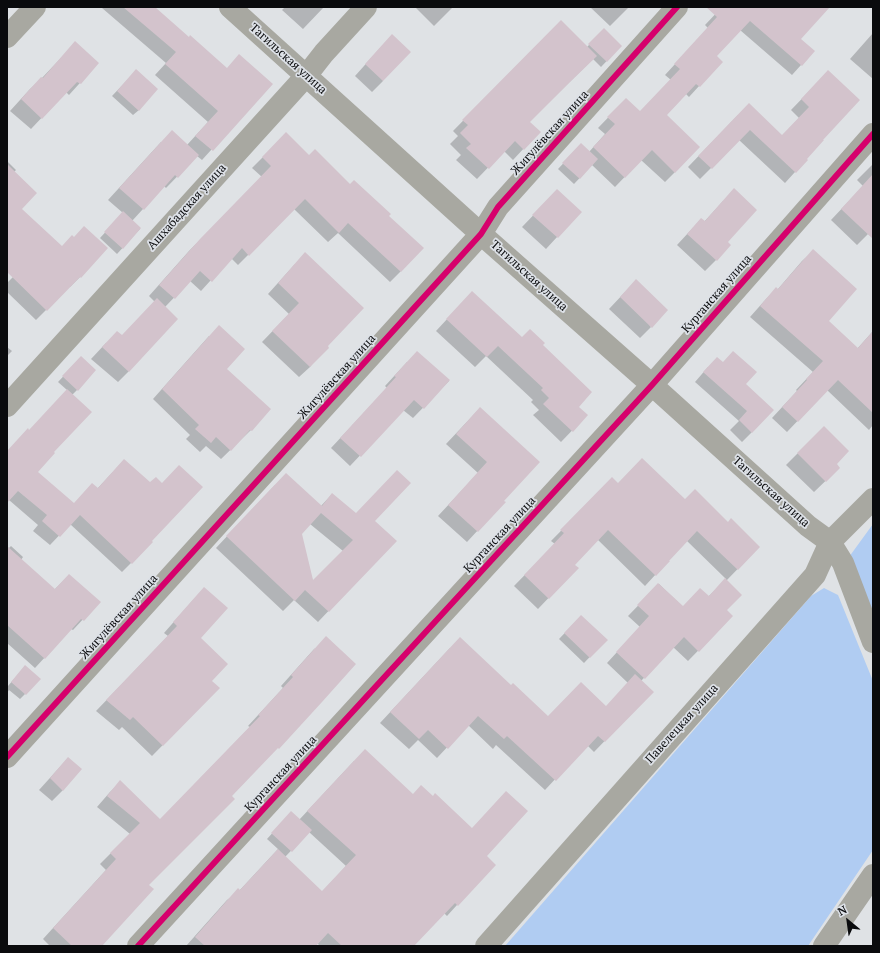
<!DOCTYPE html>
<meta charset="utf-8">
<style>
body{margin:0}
#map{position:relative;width:880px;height:953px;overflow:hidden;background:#dfe2e5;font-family:"PT Serif",serif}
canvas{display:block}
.frame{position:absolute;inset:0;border:8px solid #0a0b0d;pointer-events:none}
.north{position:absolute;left:828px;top:901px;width:40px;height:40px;-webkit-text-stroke:3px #dde1e7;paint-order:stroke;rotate:331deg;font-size:11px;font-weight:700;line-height:16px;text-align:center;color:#0a0b0d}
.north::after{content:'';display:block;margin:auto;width:14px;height:18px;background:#0a0b0d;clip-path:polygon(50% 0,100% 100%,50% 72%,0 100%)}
</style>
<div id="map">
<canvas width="880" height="953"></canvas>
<div class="frame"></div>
<div class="north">N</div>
</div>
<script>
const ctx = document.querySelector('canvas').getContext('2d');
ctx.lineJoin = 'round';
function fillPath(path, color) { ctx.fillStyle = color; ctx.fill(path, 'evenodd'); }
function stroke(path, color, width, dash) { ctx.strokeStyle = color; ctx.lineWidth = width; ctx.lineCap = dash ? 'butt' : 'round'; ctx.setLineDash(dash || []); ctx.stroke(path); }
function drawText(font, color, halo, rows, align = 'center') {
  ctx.font = font + ' "PT Serif",serif'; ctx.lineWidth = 3.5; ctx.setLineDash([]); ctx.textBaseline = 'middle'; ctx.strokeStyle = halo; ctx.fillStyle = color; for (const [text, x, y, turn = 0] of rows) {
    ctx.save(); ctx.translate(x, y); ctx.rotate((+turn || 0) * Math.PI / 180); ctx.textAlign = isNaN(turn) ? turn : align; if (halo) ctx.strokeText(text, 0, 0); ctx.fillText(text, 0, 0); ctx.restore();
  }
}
fillPath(new Path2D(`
 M873,524V628L849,557Z
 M824,588L838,595L873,681V850L808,946H505L811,596Z`), '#b0ccf2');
fillPath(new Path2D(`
 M103,7H155V8L189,38L226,69L271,84L202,160L197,156L166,188L164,186L132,221L140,229L117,254L100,238L123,213L108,200L161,142L187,145L208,122L155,75L166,63L102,8Z
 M285,7H324L303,29L282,10Z
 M415,7H453L434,26Z
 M590,7H629L610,26Z
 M722,7H828L800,39L801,65L792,75L740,30L715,56L721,62L689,97L686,94L666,115L675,172L665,182L641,160L615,187L592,165L574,184L558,169L576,150L589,152L605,134L598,128L626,99L640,113L671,80L665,75L708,28L705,25Z
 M561,21L587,47L604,30L621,46L601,67L593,59L529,122L539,132L513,160L504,151L477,179L456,160L461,155L450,144L458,136L453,131Z
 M873,33V79L850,59Z
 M75,43L98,63L69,95L66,92L31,129L10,111L30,89L42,78Z
 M381,47L383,81L372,92L355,76Z
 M131,76L139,110L133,115L112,96Z
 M818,82L821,140L795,172L785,183L739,140L700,179L688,167L738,115L782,136L799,118L791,110Z
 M286,134L309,156L350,185L387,216L401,271L390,282L338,233L328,242L294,209L238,265L231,258L201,291L190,281L165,307L129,371L118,382L91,359L106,343L122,336L155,302L149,296L189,251L262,177L252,168Z
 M7,161L16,170L14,172L21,209L62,247L107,248L80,277L70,287V286L36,320L7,292V283L15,275L7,267Z
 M873,164V238L868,234L857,245L831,220L863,186L857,180Z
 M723,201L726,242L716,260L705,271L677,245L701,219L704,222Z
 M546,202L580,212L546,249L522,227Z
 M813,251L828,321L857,349L873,331V425L869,430L827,390L787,432L772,418L797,391L796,390L813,372L750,317L766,299L776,289H778L802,261Z
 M295,264L326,346L310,367L299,377L262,342L289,314L268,294Z
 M625,292L651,327L640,338L609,309Z
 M461,304L522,338L542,345L577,407L587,415L561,442L533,415L539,410L531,402L533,400L486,356L475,367L436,331Z
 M209,336L225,369L251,430L221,459L206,446L200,452L186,439L190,435L153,399Z
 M7,347L12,351L7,356Z
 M407,362L449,381L413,418L403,410L350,466L331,448L387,388L385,386Z
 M76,363L77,390L72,395L53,452L36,472L74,504L97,489L124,460L152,542L122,572L70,524L50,545L33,531L38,525L9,500L7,502V452L29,431L67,390L58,382Z
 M708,367L745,384L752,432L742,442L730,430L739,421L695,382Z
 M480,408L503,501L504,502L467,542L438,516L478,473L446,444Z
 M824,427L835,464L839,468L814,492L786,465Z
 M612,479L618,484L684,501L728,523L759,547L726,581V610L732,616L688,661L673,647L641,681L652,692L594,752L587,745L545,790L496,745L493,749L468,725L437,758L418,740L409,749L380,723L450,648L511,686L548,717L606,707L628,683L607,663L640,627L628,616L659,584L683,607L708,597L726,579L686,540L668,561L645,586L597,539L574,565L577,568L538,609L514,586L555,544L551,541Z
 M275,485L321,506L332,494L356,514L374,521L395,541L318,622L294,600L283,611L216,548ZM310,524L343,551L313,582L301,534Z
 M11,546L23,557L21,560L54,590L69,575L99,602L73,630L71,629L35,668L7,643V550Z
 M194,599L200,639L211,681L219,688L152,756L122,727L119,730L96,711L168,636L164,633Z
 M581,616L606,640L584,663L559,639Z
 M315,648L267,758L148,885L100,946H50L43,939L106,870L100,864L130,834L97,807L110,792L120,782L160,820L250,727L248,726L283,688L281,686Z
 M20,672L25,694L20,699L9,690L7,693V685L8,686Z
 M68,758L63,790L52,801L39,790Z
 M354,761L413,795L485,856L457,905L447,916L444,913L412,946H320L317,943L315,946H186L227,900L239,891L278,849L267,839L286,818L299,820ZM309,832L346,866L322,892L285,857Z`), '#0003');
fillPath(new Path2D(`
 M123,7H155L189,37L190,35L227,68L239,54L273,84L213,151L195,136L218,111L165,64L176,52Z
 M706,7H830L801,39L815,51L802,66L750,21L717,56L723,62L700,87L696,84L667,115L700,147L675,173L652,150L625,178L593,147L615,124L607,117L626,98L640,111L680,69L674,64L717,17Z
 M561,20L597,56L570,82L530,122L541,132L524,150L515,141L489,169L466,148L471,144L460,133L468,125L462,120Z
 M604,28L622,46L607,62L588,44Z
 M392,34L411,52L383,81L365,64Z
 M75,41L99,63L81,84L77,82L42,119L21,99L41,77L43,78Z
 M136,69L158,89L139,111L117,91Z
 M828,70L860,100L823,140H824L807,159L808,160L796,173L750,130L712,169L698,156L749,103L782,135L809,107L801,99Z
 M172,130L199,155L178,178L175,175L144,210L119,188Z
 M286,132L309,155L315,149L350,184L354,180L391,214L389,216L424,248L401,272L348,223L339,233L305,199L249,256L242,248L212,282L200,271L175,299L159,285L200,239L271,166L262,157Z
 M581,143L598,159L580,179L562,163Z
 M7,164L37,193L22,209L62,246L72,235L74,237L84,226L108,248L81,278L80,277L47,311L7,272Z
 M873,174V239L841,209Z
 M734,188L757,210L728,242L731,245L717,261L687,234L701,218L705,221Z
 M557,189L582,212L558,238L532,215Z
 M123,211L141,228L123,249L104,232Z
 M813,249L857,289L829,321L858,348L873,331V413L838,380L798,422L782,407L807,380L806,379L823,361L760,306L776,287L778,289Z
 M305,252L364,308L328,346L329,348L310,367L272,331L299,303L278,283Z
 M636,279L668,310L652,328L620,297Z
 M472,291L522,337L530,329L545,343L543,345L592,392L579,407L588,415L573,432L543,404L549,398L541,390L543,388L498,346L487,357L446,319Z
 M157,298L178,319L129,372L102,347L117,331L122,335Z
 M219,325L245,349L227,369L271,409L252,431L250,430L231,451L216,437L211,443L195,429L199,425L162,389Z
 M417,351L450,380L424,409L414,400L361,457L340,438L396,377L394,376Z
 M733,351L757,372L746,384L774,410L752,433L739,420L747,411L703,372L717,357L723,362Z
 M81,356L96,370L78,391L62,376Z
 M67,389L92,412L54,452L55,453L38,472L74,503L92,483L98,488L124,459L150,482L156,477L162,483L179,465L203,487L152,541L153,542L132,564L80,515L60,537L42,521L47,515L18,491L7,503V451L28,428L29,430Z
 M480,407L540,462L504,501L506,502L478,532L448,505L487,462L456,434Z
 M824,426L849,451L837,464L840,468L826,482L797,453Z
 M642,458L685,499L695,489L728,522L731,518L760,547L738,570L697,531L669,561H670L656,576L608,530L575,565L579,568L549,599L524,575L564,533L560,530L612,477L618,483Z
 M397,470L411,483L375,521L397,541L329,612L305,590L295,601L226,536L286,473L322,506L332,493L356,513ZM321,513L353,540L313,580L302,534Z
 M7,546L55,589L69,574L101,602L84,621L81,619L45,659L7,625Z
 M725,578L742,595L727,610L733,616L699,652L684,637L645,679L616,652L649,616L637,605L658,583L683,606L700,588L709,596Z
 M204,587L228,608L201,638L228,664L212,681L220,688L163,746L133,717L130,720L106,700L177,626L173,622Z
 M581,615L608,640L590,658L564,633Z
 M326,636L356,664L322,702L279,749L278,748L232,796L235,799L149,885L154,889L102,946H72L53,928L116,859L110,853L140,823L107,796L120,780L160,819L260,716L258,715L293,677L291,675Z
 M460,637L511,685L513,683L548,716L581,682L606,706L635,674L654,692L605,742L598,736L556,781L507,736L504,739L478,716L448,749L428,730L419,739L390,712Z
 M25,665L41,679L26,695L11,682Z
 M365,749L413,794L421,785L433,796L435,793L472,828L506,791L528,811L487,856L496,865L458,906L455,903L414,946H342L328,933L316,946H205L195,937L238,888L240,890L278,849L322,891L356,855L307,811Z
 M68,757L82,769L63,791L50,778Z
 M291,811L312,830L292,852L271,833Z`), '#d3c3cc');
stroke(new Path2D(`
 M230,7L481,234L652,385L808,526L830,542L843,563L873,642
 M7,37L35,7
 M7,406L306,76L324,53L366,7
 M7,757L481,234L498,207L677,7
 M138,946L652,385L873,134
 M486,946L815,575L830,542L873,499
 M824,946L873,875`), '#a8a8a1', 22);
stroke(new Path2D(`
 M7,757L481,234L498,207L677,7
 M138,946L652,385L873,134`), '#d6006c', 6);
drawText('12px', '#0a0b0d', '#dde1e7', [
 ["Тагильская улица",288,59,42],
 ["Жигулёвская улица",550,133,-48],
 ["Ашхабадская улица",187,207,-48],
 ["Тагильская улица",529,276,42],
 ["Курганская улица",717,294,-49],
 ["Жигулёвская улица",337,377,-48],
 ["Тагильская улица",771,492,42],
 ["Курганская улица",500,535,-47],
 ["Жигулёвская улица",119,617,-48],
 ["Павелецкая улица",682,724,-48],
 ["Курганская улица",281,774,-47]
]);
</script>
